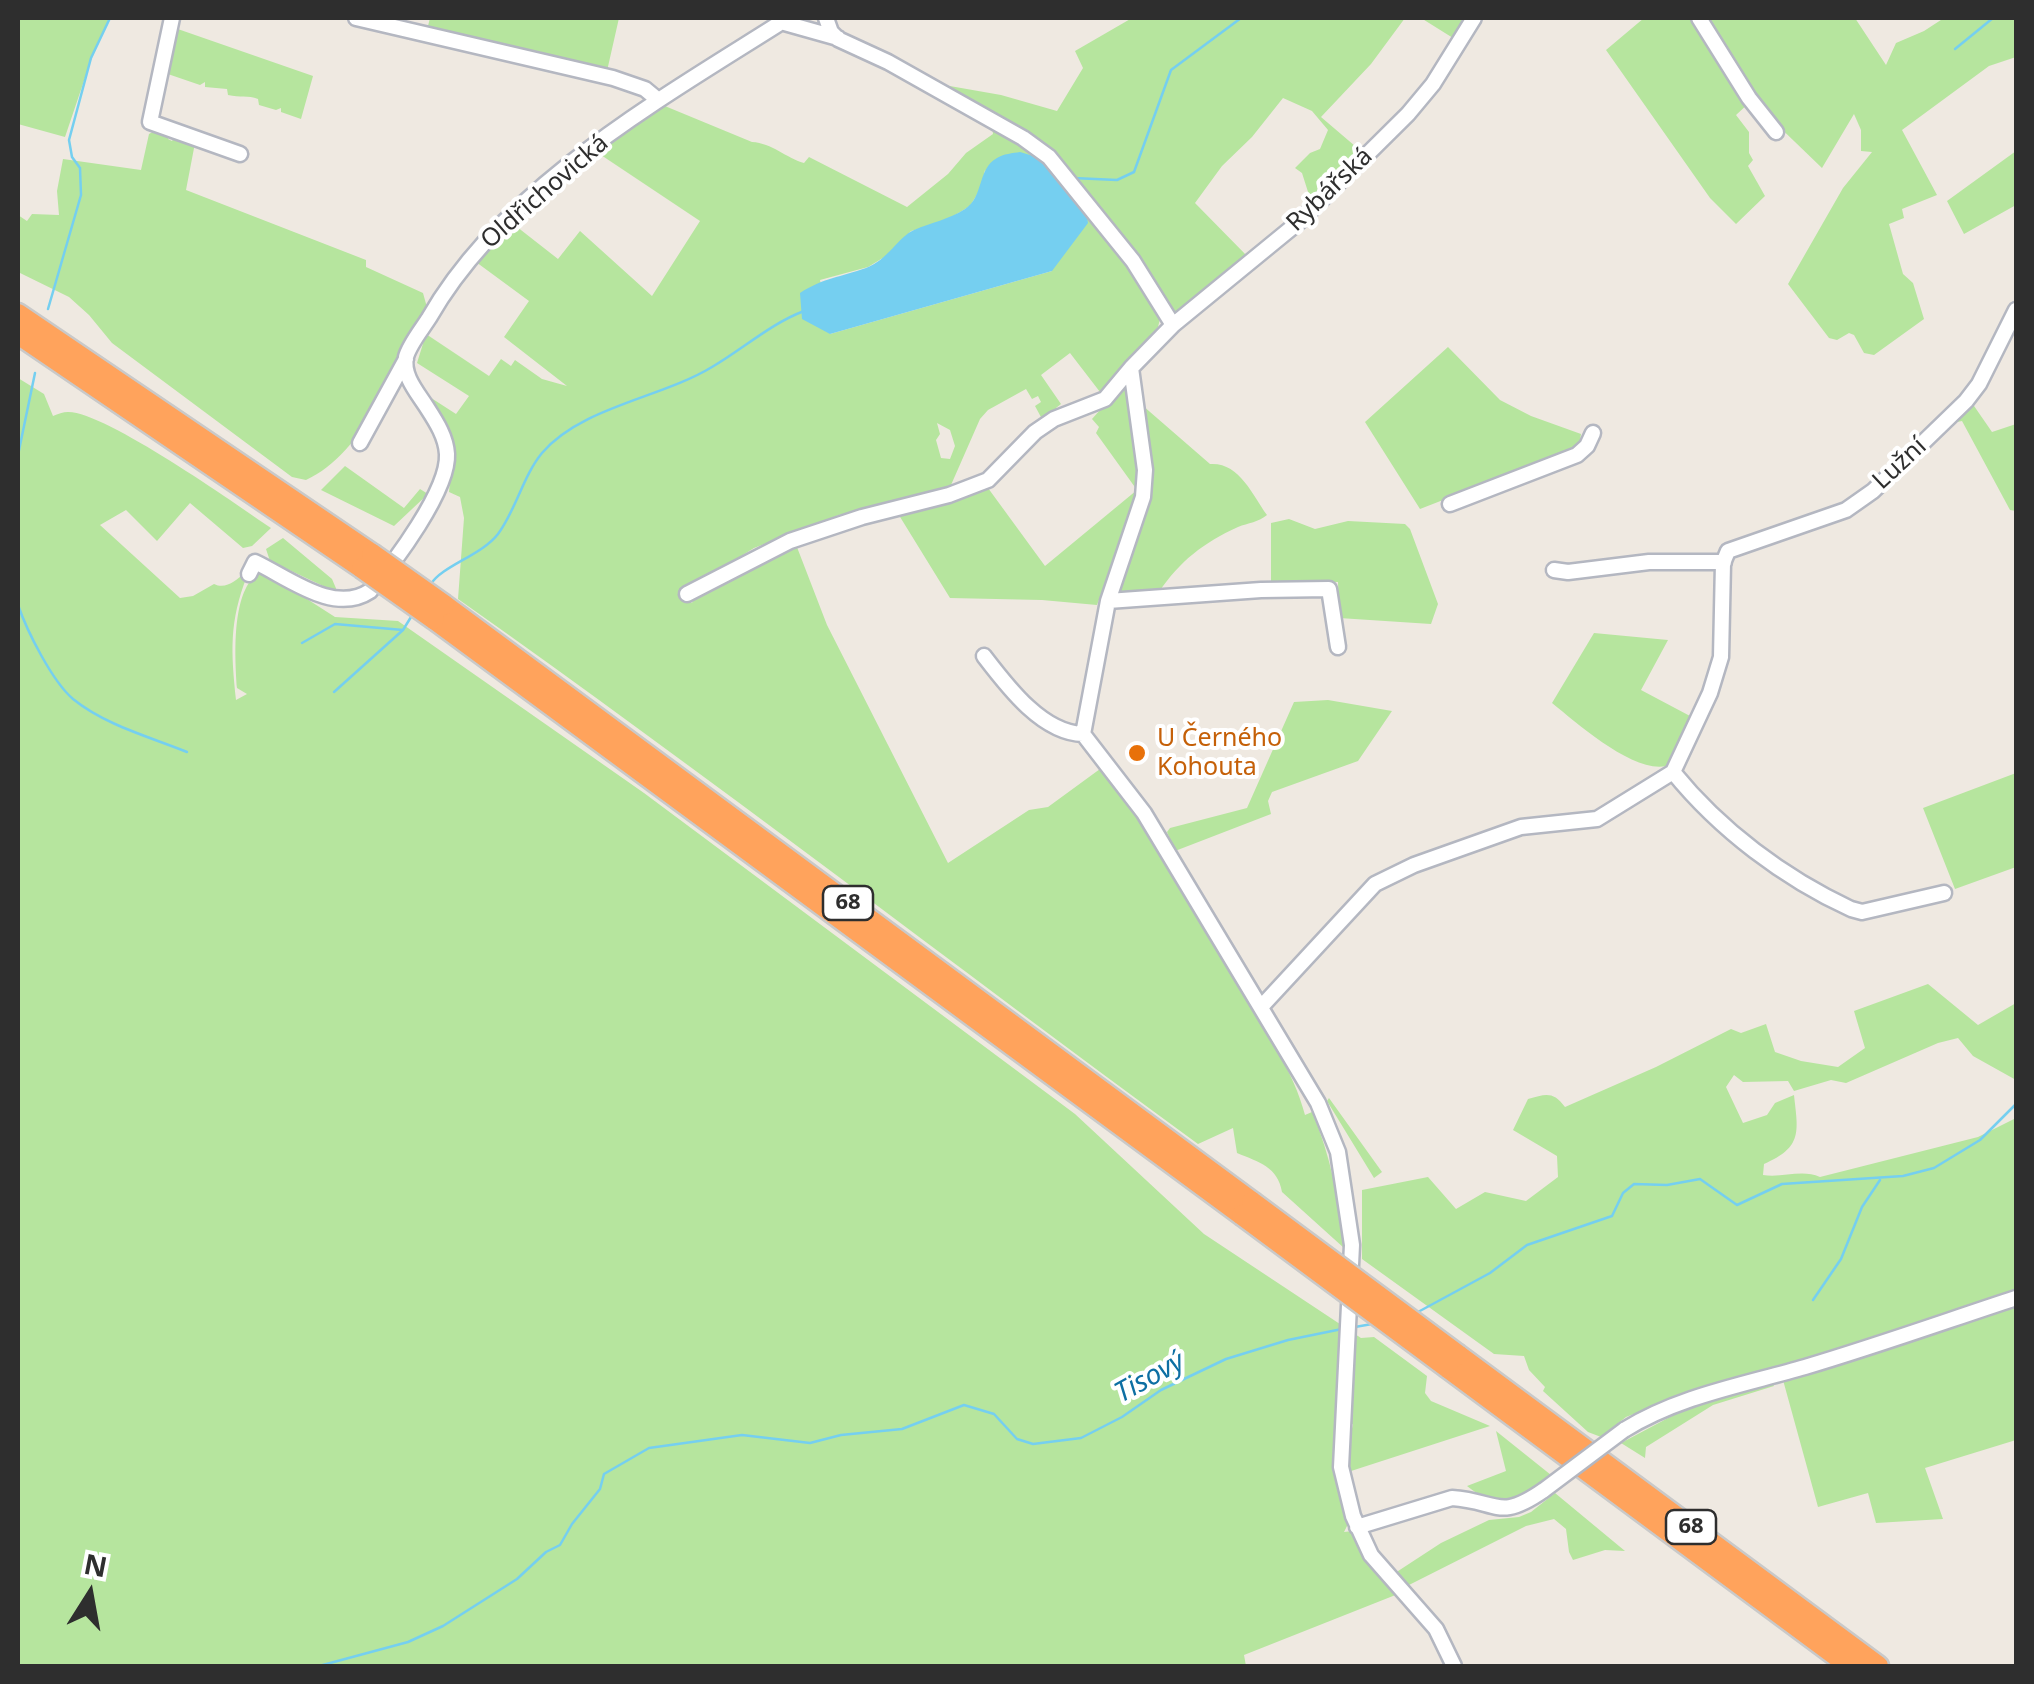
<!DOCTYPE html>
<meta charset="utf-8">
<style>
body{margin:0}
#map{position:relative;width:2034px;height:1684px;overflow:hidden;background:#efe9e1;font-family:"Noto Sans",sans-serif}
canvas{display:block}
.frame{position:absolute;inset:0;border:20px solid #2e2e2e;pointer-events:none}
.north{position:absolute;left:40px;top:1544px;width:100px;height:100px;-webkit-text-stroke:8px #fff;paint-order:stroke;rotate:11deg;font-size:28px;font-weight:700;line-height:40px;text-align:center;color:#2e2e2e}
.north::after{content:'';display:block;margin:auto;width:35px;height:45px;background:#2e2e2e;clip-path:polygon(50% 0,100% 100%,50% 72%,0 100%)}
</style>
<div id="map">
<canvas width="2034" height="1684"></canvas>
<div class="frame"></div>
<div class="north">N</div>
</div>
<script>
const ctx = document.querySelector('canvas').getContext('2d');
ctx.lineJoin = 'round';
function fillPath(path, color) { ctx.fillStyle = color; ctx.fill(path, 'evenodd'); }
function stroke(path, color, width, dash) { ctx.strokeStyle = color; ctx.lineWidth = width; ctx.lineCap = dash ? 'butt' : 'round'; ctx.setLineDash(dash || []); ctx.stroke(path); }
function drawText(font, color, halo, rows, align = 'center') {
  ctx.font = font + ' "Noto Sans",sans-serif'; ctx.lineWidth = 8; ctx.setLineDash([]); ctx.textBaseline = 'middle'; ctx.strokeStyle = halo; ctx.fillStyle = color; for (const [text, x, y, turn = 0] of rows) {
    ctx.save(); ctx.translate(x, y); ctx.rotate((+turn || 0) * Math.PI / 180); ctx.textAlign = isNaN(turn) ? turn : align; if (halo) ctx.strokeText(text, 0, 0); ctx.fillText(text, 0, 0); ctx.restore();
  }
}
fillPath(new Path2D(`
 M18,18H110L91,60L65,137L18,124Z
 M430,18H619L607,71L428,26Z
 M1132,18H1405L1371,64L1321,117L1362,152L1315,197L1309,195L1302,173L1295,168L1310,153L1320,149L1328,130L1312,111L1283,98L1252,137L1222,166L1195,203L1249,258L1175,315L1147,273L1160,319L1158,327L1108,390L1100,392L1070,353L1041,375L1061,404L1056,408L1057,411L1042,419L1035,406L1041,402L1038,396L1032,399L1026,389L988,410L980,419L951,485L919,496L839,515L754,548L682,593L692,603L695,595L795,542L827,625L948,863L1029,810L1048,807L1100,769C1158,836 1200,915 1244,993C1266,1032 1294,1072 1305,1115L1312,1112C1331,1156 1339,1201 1344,1248L1282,1192C1278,1167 1259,1162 1237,1153L1233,1128L1198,1144C951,963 709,776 458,599L464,518L460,497L449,492L453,449L425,394L456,414L469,396L417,363L426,334L489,376L501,359L511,366L515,360L542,379L567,386L504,337L529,301L476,262L512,223L558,259L580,231L652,296L700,221L595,151L660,104L752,142C772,143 786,158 804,163L809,157L907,207L948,174L966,153L993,134L991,117L944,85L1001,95L1057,111L1083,68L1075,51ZM985,170L1052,271L830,334L820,280L868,267L891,253L911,231L942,223L970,206L981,188ZM937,423L950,430L955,446L950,459L941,458L936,440L940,434Z
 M1421,18H1463L1453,38Z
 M1644,18H1693L1749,103L1736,115L1749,132V153L1753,160L1748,166L1765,196L1736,224L1710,198L1606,50Z
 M1703,18H1855L1886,65L1896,43L1924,31L1944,18H2016V57L1989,66L1902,130L1937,195L1902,209L1904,218L1889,224L1903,274L1913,283L1924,319L1874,355L1864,353L1854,335L1849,333L1837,340L1829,338L1788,284L1843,188L1872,152L1861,151V130L1854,114L1822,168L1767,115Z
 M172,27L313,76L301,119L281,112V108L276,110L259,105L258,99C248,95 240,98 228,95L227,89L205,87V82L200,85L162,72Z
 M156,130L169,134L168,139L172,141L175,136L195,143L186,190L366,260V267L423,293L428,311C398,365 365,453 306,480L292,477L112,343L89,315L69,297L18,272V215L27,221L32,214L59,215L57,191L63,159L141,170L149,134Z
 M2016,151V205L1964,234L1947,201Z
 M1448,347L1500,400L1531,416L1581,434L1579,447L1420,509L1365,422Z
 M18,378L44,394L53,416C58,414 63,412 68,412C104,411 236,504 271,528L252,546L243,548L190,503L157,541L126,510L100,525L180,598L193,596L214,584C226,590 236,580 245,573L247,576C229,622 231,652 236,700L247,694L237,688C235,658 231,594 257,574H268L335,617L398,621L644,793L1075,1114L1204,1234L1361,1338L1374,1337L1427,1376L1425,1393L1431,1401L1490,1426L1348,1472L1346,1457L1353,1424L1337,1430L1336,1479L1349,1522L1344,1532L1353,1531L1398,1594L1244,1655L1246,1666H18Z
 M1125,382L1140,476L1136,499L1097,605L1042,600L950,598L897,512L988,488L1045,566L1137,490L1096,433L1099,427L1092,419Z
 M1972,403L1992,432L2016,424V511L2010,510L1962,421L1957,422Z
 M1142,405L1210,464C1239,462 1252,494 1267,515C1259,522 1248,523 1238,527C1203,543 1180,561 1159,592L1122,594L1118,590C1132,549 1153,505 1152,460C1151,442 1145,423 1142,405Z
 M345,466L404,508L420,489L428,494L394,526L321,490Z
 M1289,519L1315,529L1348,521L1405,524L1410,529L1438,604L1431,624L1339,618L1338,582L1271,586V523Z
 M283,538L332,579L338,593L270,561L266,549Z
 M1594,633L1668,640L1641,690L1690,716L1666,766C1633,773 1578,724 1552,703Z
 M1328,700L1392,711L1358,761L1272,792L1268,801L1271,814L1175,851L1167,832L1170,828L1247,808L1294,702Z
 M2016,773V867L1955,889L1923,808Z
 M1928,984L1978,1025L2016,1003V1080L1973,1056L1958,1038L1938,1043L1846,1083L1831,1080L1794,1091L1788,1081L1743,1082L1734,1075L1726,1087L1743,1123L1767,1115L1775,1103L1794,1095C1798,1132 1803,1147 1764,1164L1763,1175C1783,1178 1802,1169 1820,1177L1978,1137L2016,1118V1292L1799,1362L1712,1384L1626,1417L1601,1437L1588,1432L1543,1391L1545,1387L1529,1370L1524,1356L1494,1354L1362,1259V1190L1428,1177L1456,1209L1485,1192L1526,1201L1558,1177L1557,1156L1513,1130L1528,1099C1546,1094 1553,1091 1565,1107L1656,1067L1731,1029L1741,1033L1766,1024L1775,1052L1801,1061L1838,1067L1865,1048L1854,1011Z
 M1329,1098L1382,1172L1374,1178L1327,1101Z
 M2016,1302V1440L1925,1468L1943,1519L1876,1523L1868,1493L1818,1507L1783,1380Z
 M1772,1381L1774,1386L1713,1405L1646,1447L1645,1458L1621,1443L1685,1409Z
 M1496,1431L1551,1475C1523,1496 1498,1512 1467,1486L1506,1471Z
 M1555,1493L1625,1551L1605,1550L1573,1560L1569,1552L1566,1529L1554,1519L1526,1526L1405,1587L1392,1575L1441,1543L1489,1520L1519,1517L1531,1512Z`), '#b6e59e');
fillPath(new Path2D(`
 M1020,152L1040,158L1086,212L1088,223L1052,271L830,334L802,319L800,293C823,278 841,277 866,268C888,260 898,237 914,230C932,222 948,220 965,209C984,197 977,169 997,158C1003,154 1013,153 1020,152Z`), '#75cff0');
stroke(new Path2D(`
 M1955,49L1993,18
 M1073,178L1117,180L1134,172L1171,70L1241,18
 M48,309L81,195L80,168L72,157L69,140L91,58L110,18
 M18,455L35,373
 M431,584C442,566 482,555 498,534C516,510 523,476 542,453C581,407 661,398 712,367C743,349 770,324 804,311
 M18,605C27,631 52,681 73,699C105,725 150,737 187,752
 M302,643L335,624L403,630L411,617
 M334,692L403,630
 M1813,1300L1841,1259L1862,1207L1880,1180
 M1418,1312L1490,1273L1527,1245L1612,1216L1623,1193L1634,1184L1667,1185L1700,1179L1737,1205L1782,1184L1903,1176L1934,1168L1980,1140L2016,1104
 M1355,1327L1372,1324
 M319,1666L408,1642L443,1626L517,1579L546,1552L560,1545L572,1524L600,1489L604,1474L649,1448L742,1435L810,1443L841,1435L902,1429L964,1405L994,1414L1017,1439L1033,1444L1081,1438L1122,1417L1161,1390L1226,1359L1288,1340L1342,1329`), '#75cff0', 2.5);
const minor = new Path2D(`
 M172,18L150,122L240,154
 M356,18L613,78L645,89L657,99
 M826,18L831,32L838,39L888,62L1023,138L1049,157L1133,261L1173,325
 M1699,18L1749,98L1776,132
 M781,22L838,38
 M360,443L406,359
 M1450,504L1577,455L1587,446L1593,433
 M1554,570L1568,572L1649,562H1724
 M249,574L255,562C289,578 334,615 370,591C394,563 449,490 447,454C446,436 435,420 426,406C417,392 402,375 406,357C409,345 422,329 429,318C504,186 664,97 788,18
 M687,594L790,541L862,517L949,495L988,480L1035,432L1054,419L1105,399L1131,368
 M1108,601L1261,590L1329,589L1338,647
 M984,656C1007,686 1042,733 1083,734
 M1673,772C1720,830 1784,878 1851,909L1862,912L1944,893
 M1261,1007L1375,884L1414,865L1521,827L1597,819L1673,772L1710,693L1721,657L1723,563L1728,551L1846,510L1873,491L1966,401L1979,384L2016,310
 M1624,1430C1679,1396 1743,1385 1805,1367C1876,1346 1946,1321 2016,1298
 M1357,1527L1452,1498C1498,1501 1498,1522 1544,1490
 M1454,1666L1436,1629L1371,1555L1353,1516L1341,1467L1352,1245L1338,1152L1318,1103L1144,813L1083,734L1108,601L1143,497L1145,470L1131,368L1173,325L1300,221L1408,114L1433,84L1474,18`);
const highway = new Path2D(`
 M18,314L372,554
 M18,334L362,568
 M444,605L1252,1202
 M434,619L1242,1215
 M1458,1355L1878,1666
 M1448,1368L1850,1666`);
stroke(minor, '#b4b7c1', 19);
stroke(highway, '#c9c9c9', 25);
stroke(minor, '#fff', 14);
stroke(highway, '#ffa35c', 20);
const minorBridge = new Path2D(`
 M1544,1490L1624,1430`);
const highwayBridge = new Path2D(`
 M372,554L444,605
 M362,568L434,619
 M1252,1202L1458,1355
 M1242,1215L1448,1368`);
stroke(minorBridge, '#b4b7c1', 19, []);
stroke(highwayBridge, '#c9c9c9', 25, []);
stroke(minorBridge, '#fff', 14);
stroke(highwayBridge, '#ffa35c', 20);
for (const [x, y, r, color] of [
 [1137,753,10,"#e8710a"]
]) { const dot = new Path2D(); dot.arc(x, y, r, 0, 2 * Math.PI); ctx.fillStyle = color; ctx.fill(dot); stroke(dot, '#fff', 4); }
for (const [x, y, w] of [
 [848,903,50],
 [1691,1527,50]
]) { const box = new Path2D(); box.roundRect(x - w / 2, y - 17, w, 34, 8); ctx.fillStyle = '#fff'; ctx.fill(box); stroke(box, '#2e2e2e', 2.5); }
drawText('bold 22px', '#2e2e2e', null, [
 ["68",848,903],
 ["68",1691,1527]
]);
drawText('25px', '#2e2e2e', '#fff', [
 ["Rybářská",1330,190,-44],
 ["Oldřichovická",545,192,-41],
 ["Lužní",1900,464,-43]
]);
drawText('25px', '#c56008', '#fff', [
 ["U Černého",1157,739],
 ["Kohouta",1157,768]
], 'left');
drawText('italic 28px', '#0d6fa3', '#fff', [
 ["Tisový",1150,1378,-29]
]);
</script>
